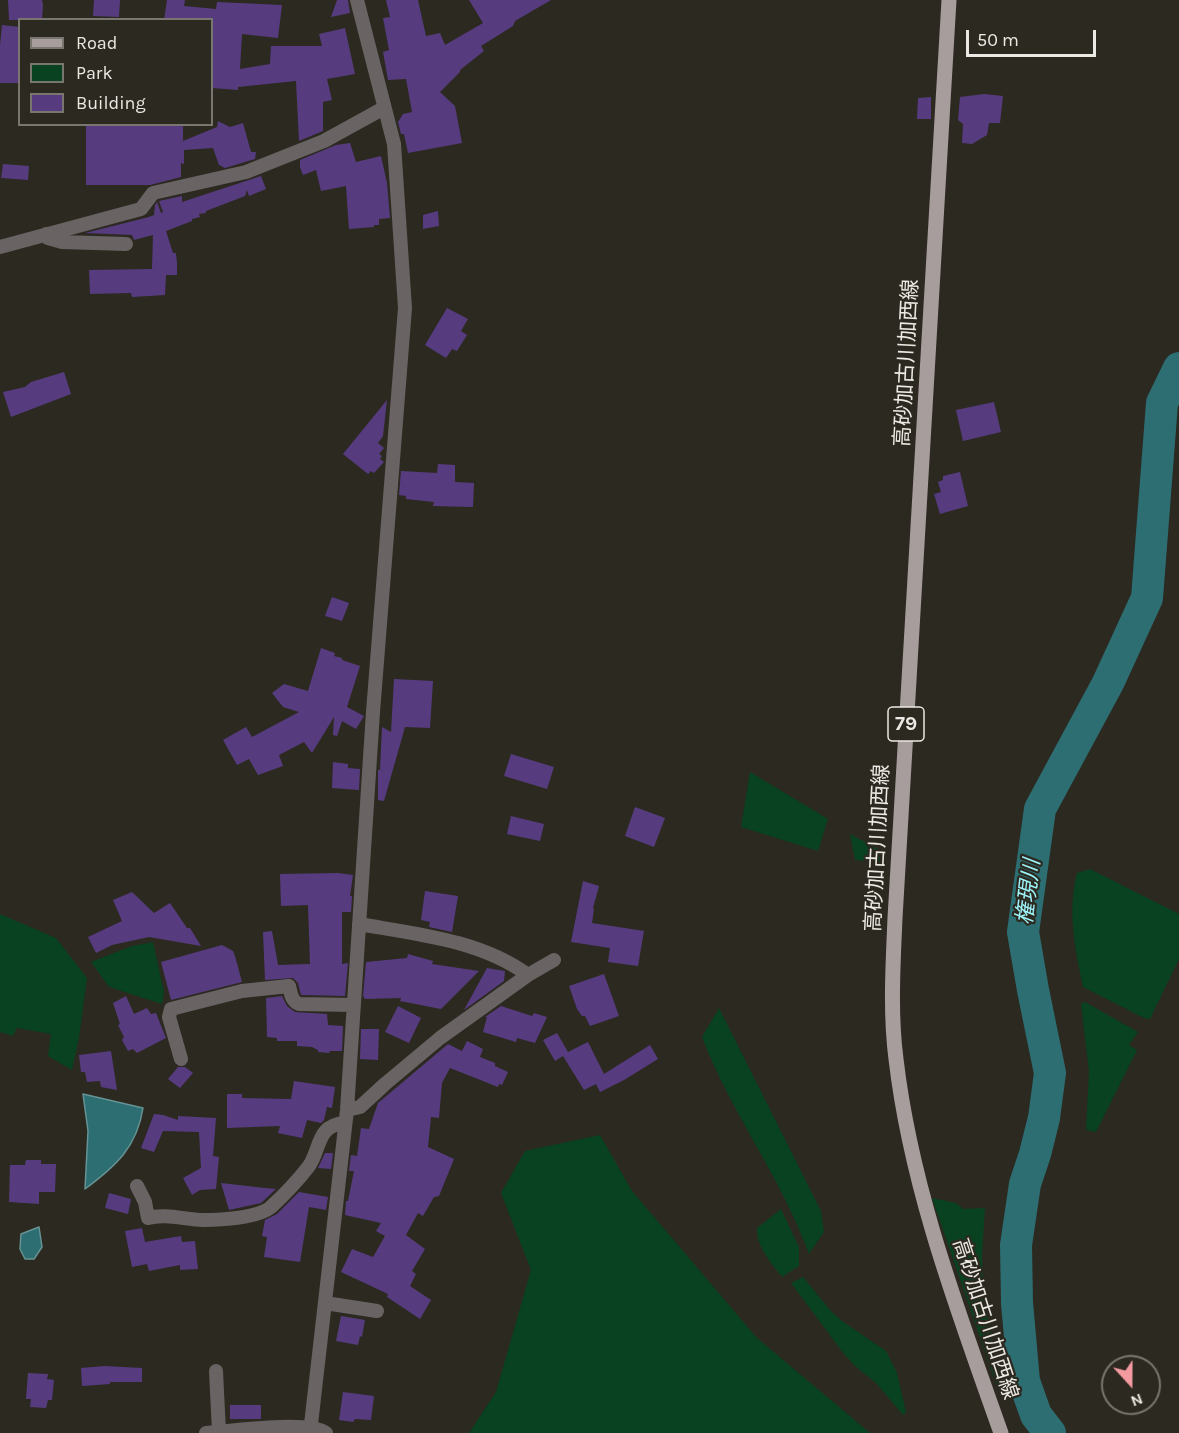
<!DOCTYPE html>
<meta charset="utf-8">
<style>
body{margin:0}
#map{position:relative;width:1179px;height:1433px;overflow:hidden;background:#2c2921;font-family:Karla,sans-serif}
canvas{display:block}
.legend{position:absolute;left:18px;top:18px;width:195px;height:108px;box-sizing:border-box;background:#2c2921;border:2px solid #78766f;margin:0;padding:8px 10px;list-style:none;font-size:18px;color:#ebe9e3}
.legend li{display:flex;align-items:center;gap:12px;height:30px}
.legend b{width:30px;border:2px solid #78766f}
.north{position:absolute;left:1101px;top:1355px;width:60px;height:60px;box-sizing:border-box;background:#2c2921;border:2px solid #78766f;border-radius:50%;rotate:159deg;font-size:16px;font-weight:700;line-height:24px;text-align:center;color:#ebe9e3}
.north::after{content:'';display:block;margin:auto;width:21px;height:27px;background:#f49aa1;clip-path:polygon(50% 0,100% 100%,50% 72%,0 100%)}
.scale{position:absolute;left:966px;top:30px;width:130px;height:27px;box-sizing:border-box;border:3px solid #ebe9e3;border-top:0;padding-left:8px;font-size:18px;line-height:21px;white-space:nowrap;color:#ebe9e3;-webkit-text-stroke:4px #2c2921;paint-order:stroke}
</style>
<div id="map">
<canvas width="1179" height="1433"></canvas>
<ul class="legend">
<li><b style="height:8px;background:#a89d9d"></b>Road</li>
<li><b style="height:16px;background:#084220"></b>Park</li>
<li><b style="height:16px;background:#563c7f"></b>Building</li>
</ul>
<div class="north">N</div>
<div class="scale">50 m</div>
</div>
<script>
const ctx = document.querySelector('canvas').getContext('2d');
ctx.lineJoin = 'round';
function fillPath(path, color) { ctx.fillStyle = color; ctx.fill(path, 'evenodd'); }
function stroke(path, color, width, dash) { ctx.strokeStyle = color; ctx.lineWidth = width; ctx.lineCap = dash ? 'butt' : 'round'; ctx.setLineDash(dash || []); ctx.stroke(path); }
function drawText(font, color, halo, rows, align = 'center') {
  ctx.font = font + ' Karla,"Noto Sans JP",sans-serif'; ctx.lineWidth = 4.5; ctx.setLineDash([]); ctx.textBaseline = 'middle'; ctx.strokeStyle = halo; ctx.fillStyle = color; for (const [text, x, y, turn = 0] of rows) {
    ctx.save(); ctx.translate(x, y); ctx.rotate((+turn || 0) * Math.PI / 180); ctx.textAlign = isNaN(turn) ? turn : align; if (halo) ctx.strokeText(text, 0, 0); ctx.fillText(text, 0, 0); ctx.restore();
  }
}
fillPath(new Path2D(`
 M750,772L828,819L818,851L741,827Z
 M850,834L882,851L881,862L855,860Z
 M1090,869L1179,914V959L1150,1019L1144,1018L1083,987C1075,948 1067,912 1077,873Z
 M0,914L56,938L87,978L79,1038L72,1070L48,1056L51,1034L17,1028L13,1036L0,1032Z
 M153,942L164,992L162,1004L109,987L91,962L132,946Z
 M1085,1002L1138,1032L1129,1045L1137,1050L1096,1132L1086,1130L1089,1072L1081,1004Z
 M719,1008L821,1211L824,1232L809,1254C781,1177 731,1113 702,1037Z
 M600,1135L632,1191L757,1338L870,1433H469L496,1392L531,1270L501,1193L525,1151Z
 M932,1198L956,1203L963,1209L985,1208L982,1256L983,1294L1001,1379L997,1386Z
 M781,1209L799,1247V1266L782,1277C771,1263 756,1246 757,1228Z
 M803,1277L831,1311L842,1321L886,1351L897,1373L906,1412L903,1415L876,1383L855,1366L844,1354L791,1283Z`), '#084220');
const water = new Path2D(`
 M83,1094L143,1108C137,1147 116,1166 85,1189L88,1131Z
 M39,1227L42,1247L34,1259H25L20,1249L21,1234Z`);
fillPath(water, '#2d6e72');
stroke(water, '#669394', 1.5);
stroke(new Path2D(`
 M1050,1433L1036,1415L1024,1381L1017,1303L1016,1245L1025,1184L1035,1154L1044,1118L1050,1073L1033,990L1023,932L1040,809L1108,683L1147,598L1162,403L1179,368`), '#2d6e72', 32);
fillPath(new Path2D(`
 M8,0H42L43,5L42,20H9Z
 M94,0H120L119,17L93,16Z
 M167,0H185L184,6L216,9L217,2L282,5L278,38L242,34L240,69L270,64L271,46H322L319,34L345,28L355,74L327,79L332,100L323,102V131L299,141L296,81L238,87V90L212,88V20H164Z
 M337,0H348L350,13L331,17Z
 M386,0H418L426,36L440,33L445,45L483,23L469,0H551L515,21L513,26L481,46L484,51L460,70V72L440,92L455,106L462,143L408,153L404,134H401L398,122L403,114L412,112L406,79L388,80L383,52L389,50L383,18L390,17Z
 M2,25L20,27V83H0V45Z
 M984,94L1003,96L1000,123H989L987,135L972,144L962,143L963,124L958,120L960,97Z
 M931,97V119H917L918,98Z
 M218,121L230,127L243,123L251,152H256L255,159L225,168L219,165L213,148L184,150V164L181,163V177L150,185H86V124H183V141L217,127Z
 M350,143L356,162L381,156L387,183L390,218L379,219V225H374V227L349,229L346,186L321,191L316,170L303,175L300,167V160L336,145Z
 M3,164L29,166L28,180L1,178Z
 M261,176L266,189L249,196L247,190L245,196L206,211V213L199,214L200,217L192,219V221L166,231L173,253H176L177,264V275H166L165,295L132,297L131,293L90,294L89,270L152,269L153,235L134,240L132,235L85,233L149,217L154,215L155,205L157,202L161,213L163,212L159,201L182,196V202Z
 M438,211L439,226L423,229V215Z
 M447,308L468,319L461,331L467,335L457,351L452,349L446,358L425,345Z
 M64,372L71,394L11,417L3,392L25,387L31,382Z
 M387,400L383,436L378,443L384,448L379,454L382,456L380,459L384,462L374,473L371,471L368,474L343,454Z
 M994,402L1001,432L963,441L956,410Z
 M438,464L455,465V482L474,483L473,507L433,506L434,502L406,499V496L399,495L401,471L437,473Z
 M960,472L968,506L940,514L934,494L941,492L938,482L943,480V476Z
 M332,597L349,603L342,621L325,616Z
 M321,648L335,653L334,656L342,658V660L360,666L347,707L364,716L356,729L342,721L337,736L333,735L334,717L312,753L304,742L279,755L283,766L258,775L249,759L237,765L223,740L246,727L252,737L299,712L283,707L272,693L284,684L308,691Z
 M394,679L433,681L430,728L405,727L384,801L378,800V770H380L382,727L391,732Z
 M511,754L554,767L547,789L504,776Z
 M333,762L348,764V768L360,769L359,790L332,788Z
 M635,807L665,818L654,847L625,836Z
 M511,816L544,824L540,841L507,834Z
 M338,873L353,875L350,896H352L351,912H342V964L348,963L345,996L301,995L298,983L293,978L265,980L263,932L272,931L278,965L310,964L308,905L281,906L280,874Z
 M583,881L599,886L593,908L594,909L592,923L644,931L638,966L608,962L610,948L571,942Z
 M425,891L458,896L452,932L429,927L430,922L421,920Z
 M132,892L154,913L170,903L187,928H190L201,946L149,937L112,945L96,953L88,937L122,921L113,900Z
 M222,945L233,951L235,956L242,982L171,1000L161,962Z
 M408,954L433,961L432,964L479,971L441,1009L400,1001L401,998L365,999L363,996L366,962L407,958Z
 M487,968L505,971L504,981L464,1010Z
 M604,974L619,1016L590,1026L585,1016H582L577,1009L569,986Z
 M126,996L134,1014L147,1008L151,1014L156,1013L166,1038L137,1053L133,1049L128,1051L122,1040L124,1037L118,1025L120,1024L113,1003Z
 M282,996L287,1006L295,1012L327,1014L328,1025L343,1026L342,1051H330L329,1053L318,1052V1050L312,1047L297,1046V1041H277V1038L267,1037L266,998Z
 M398,1006L421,1018L409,1043L385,1032Z
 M501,1006L532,1016L534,1013L547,1017L535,1043L517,1038L516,1042L483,1032L487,1017H485Z
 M361,1029H379L378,1060L360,1059Z
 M557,1033L568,1052L588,1042L604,1074L650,1045L658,1059L624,1080L600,1092L596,1084L584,1090L563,1056L555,1061L543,1040Z
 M467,1041L483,1049L480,1057L495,1063V1066L508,1072L502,1085L499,1084L498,1087L450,1068L442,1083L439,1118L431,1117L428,1147L454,1159L439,1196L434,1197L423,1216L418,1213L406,1235L425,1249L412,1271L416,1274L410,1286L431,1300L420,1319L387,1297L388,1294L341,1272L352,1249L373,1257L385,1236L376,1231L381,1223L345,1215L346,1201H348L354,1171H349L351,1155L357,1156L361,1128L369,1129L378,1103L448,1044L462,1051Z
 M111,1051L117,1090L101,1087L100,1081L87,1082L85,1072H81L79,1055Z
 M178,1067H185L193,1073L180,1088L168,1079Z
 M294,1081L335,1087L332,1108L327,1107L324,1120L321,1123L307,1120L302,1138L278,1133L280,1126L227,1128V1094H242V1098L291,1099Z
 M154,1114L163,1115L178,1120V1116L216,1118L213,1156L219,1157L216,1189L200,1190L192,1195L183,1178L201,1168L199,1132L163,1131L154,1152L141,1148Z
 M325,1153H333L331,1169L318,1168Z
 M26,1160H41V1164H56L55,1192H39V1204L9,1202L10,1165H25Z
 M221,1183L265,1188L276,1189L261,1203L229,1210Z
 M299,1192L328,1197L326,1210L309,1207L300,1262L264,1257L267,1237L262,1236L265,1220L277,1214Z
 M109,1193L131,1199L128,1214L105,1208Z
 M142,1228L145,1242L181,1236L182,1242L195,1241L198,1269L180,1270V1265L149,1271L147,1264L132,1267L125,1231Z
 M341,1316L365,1320L362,1337L360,1336L358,1345L336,1341Z
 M105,1366L142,1368V1382H110V1384L82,1386L81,1368Z
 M28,1373L48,1374L47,1379L54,1380L52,1400H48L46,1408L30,1407L31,1399H26Z
 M343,1392L374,1396L371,1420L355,1419L353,1422L339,1420Z
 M230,1405H261V1419H230Z`), '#563c7f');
stroke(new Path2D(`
 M46,234L48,238L62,242L126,244
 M0,247L141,209L153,193L246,172L324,141L384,108
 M359,924C416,934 480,940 528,975
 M181,1059L169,1017L171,1009L242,991L289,986C291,993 291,1001 299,1004L354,1005
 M347,1110L360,1107L385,1084L440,1038L528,975L554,960
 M137,1186L145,1202L148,1218C166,1213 186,1220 203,1220C221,1220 258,1218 271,1207C284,1195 299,1179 309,1166C321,1149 316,1125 345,1123
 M325,1303L377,1311
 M216,1371L219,1432
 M206,1433C230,1431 309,1420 326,1433
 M310,1433L347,1110L373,712L405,308L394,144L357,0`), '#696463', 14);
stroke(new Path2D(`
 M949,0L895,918C893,965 890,1013 896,1059C911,1188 958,1311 1001,1433`), '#a89d9d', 15);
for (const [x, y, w] of [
 [906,724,36]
]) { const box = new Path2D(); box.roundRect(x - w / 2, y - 17, w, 34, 4.5); ctx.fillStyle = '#2c2921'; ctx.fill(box); stroke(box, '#ebe9e3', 1.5); }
drawText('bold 20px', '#ebe9e3', null, [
 ["79",906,724]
]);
drawText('21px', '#ebe9e3', '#2c2921', [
 ["高砂加古川加西線",907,363,-87],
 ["高砂加古川加西線",878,848,-87],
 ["高砂加古川加西線",985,1319,72]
]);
drawText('italic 22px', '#9cf3f8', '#2c2921', [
 ["権現川",1029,892,-83]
]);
</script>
